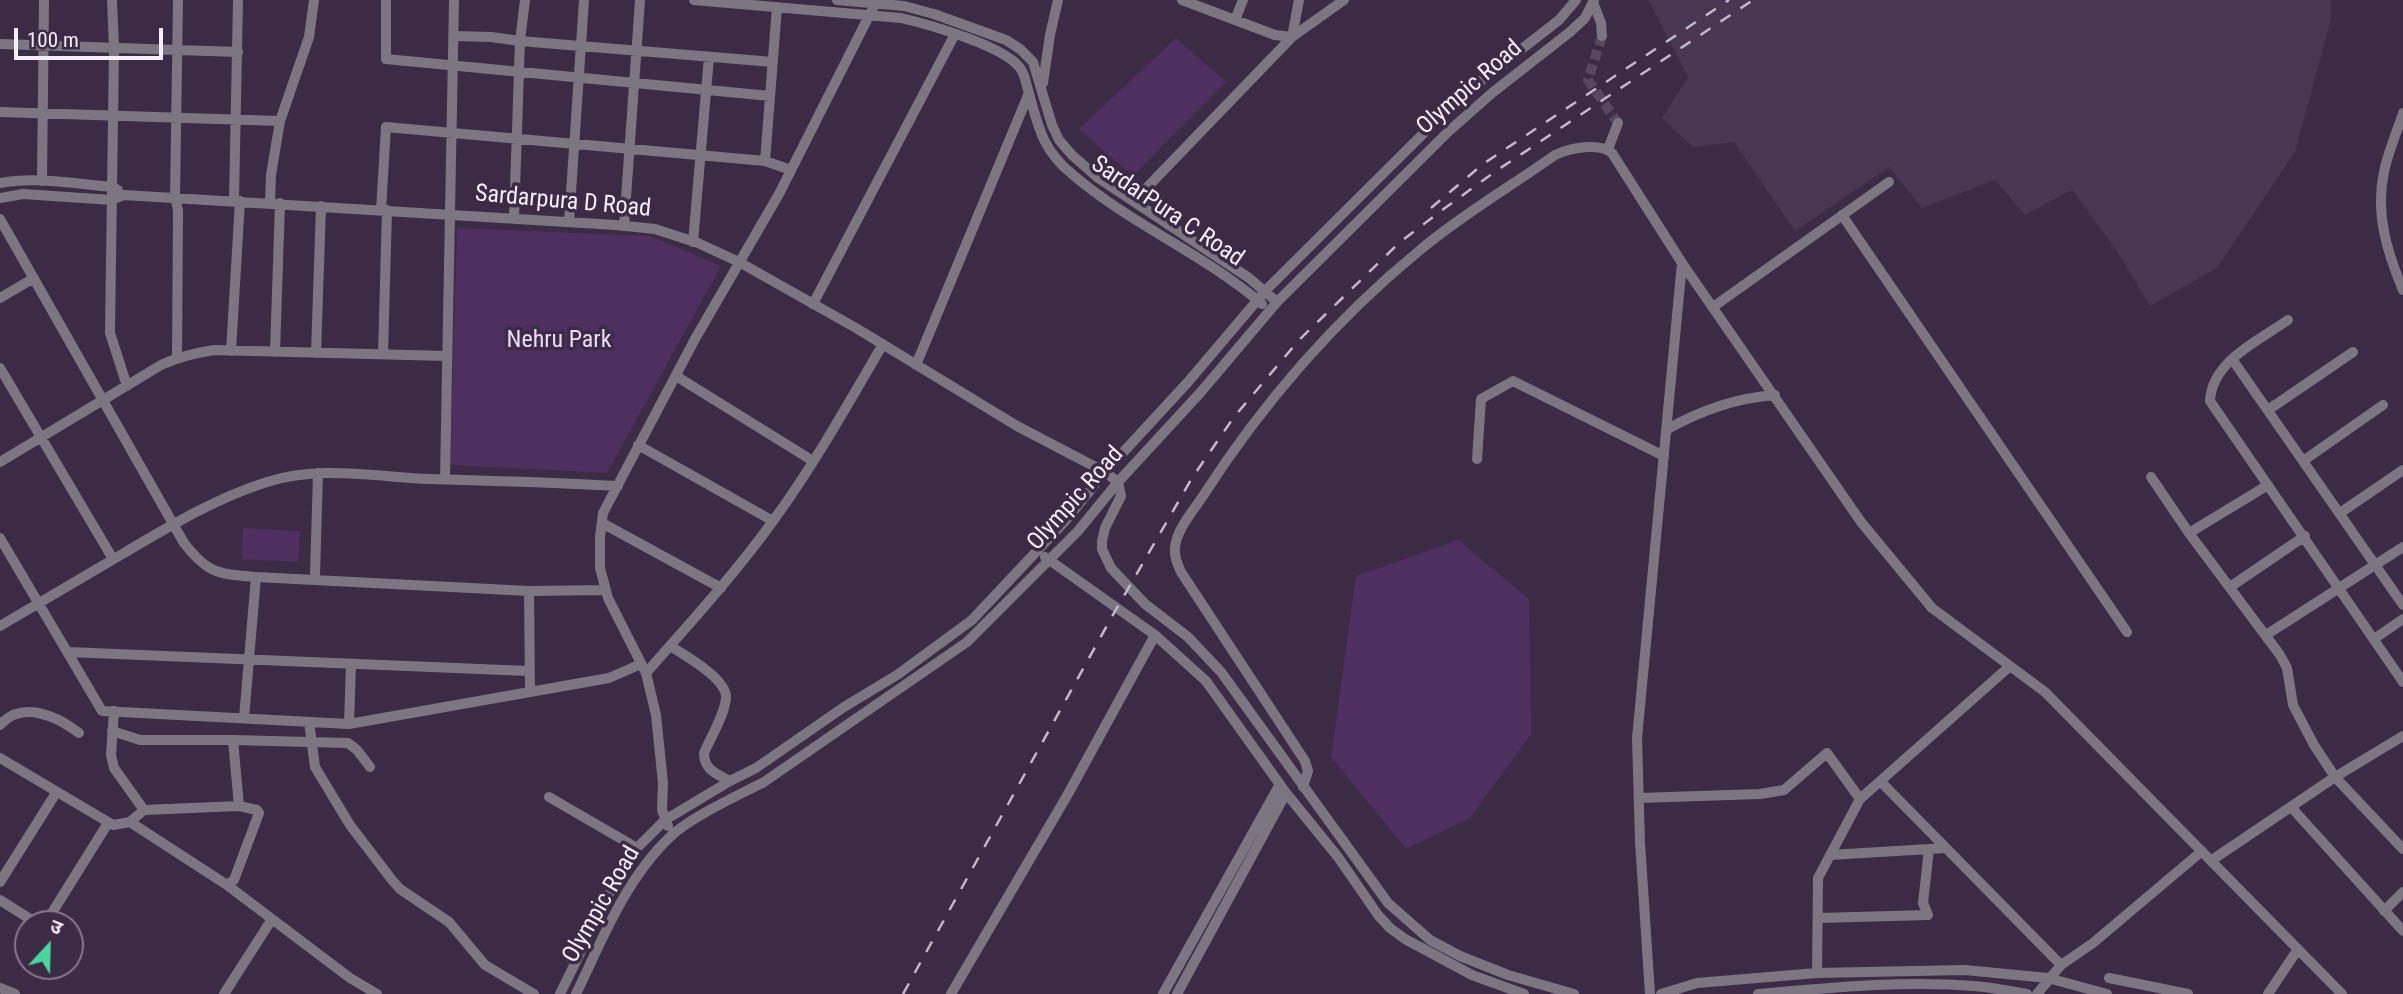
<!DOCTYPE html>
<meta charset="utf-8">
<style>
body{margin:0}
#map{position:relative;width:2403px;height:994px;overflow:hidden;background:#3b2b44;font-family:"Roboto Condensed","Noto Sans Devanagari",sans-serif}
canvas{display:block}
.north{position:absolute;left:14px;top:910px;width:70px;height:70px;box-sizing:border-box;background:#3b2b44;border:2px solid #86798e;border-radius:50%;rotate:22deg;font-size:19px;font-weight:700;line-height:28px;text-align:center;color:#f7edfd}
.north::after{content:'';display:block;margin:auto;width:24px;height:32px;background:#4bd49b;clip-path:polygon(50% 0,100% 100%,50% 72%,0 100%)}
.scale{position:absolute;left:14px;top:28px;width:149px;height:32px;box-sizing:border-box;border:4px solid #f7edfd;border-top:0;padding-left:9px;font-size:21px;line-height:24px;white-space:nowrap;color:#f7edfd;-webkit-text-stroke:5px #3b2b44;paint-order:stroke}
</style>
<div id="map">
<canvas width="2403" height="994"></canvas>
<div class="north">उ</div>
<div class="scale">100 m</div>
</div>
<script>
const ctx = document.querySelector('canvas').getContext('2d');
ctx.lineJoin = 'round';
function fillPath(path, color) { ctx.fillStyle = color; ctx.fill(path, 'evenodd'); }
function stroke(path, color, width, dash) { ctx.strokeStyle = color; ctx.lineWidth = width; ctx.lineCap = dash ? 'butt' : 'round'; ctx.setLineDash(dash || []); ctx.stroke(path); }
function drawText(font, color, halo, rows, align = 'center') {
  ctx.font = font + ' "Roboto Condensed",sans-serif'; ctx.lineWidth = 7; ctx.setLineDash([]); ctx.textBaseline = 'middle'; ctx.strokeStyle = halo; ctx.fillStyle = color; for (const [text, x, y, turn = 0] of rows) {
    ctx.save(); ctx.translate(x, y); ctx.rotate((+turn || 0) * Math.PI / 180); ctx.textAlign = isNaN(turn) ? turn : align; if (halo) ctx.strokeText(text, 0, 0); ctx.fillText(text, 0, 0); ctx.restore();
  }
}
fillPath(new Path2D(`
 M1645,0H2331V19L2295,152L2217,268L2150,306L2115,248L2072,190L2025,215L1995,180L1922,208L1889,167L1795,231L1734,142L1693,147L1662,118L1688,77L1649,1Z`), '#493653');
fillPath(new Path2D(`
 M1176,38L1226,82L1133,176L1079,129Z
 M457,228L650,236L721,266L607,473L450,465Z
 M243,528L300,531L298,562L242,559Z
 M1458,540L1529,599L1531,734L1470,818L1406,849L1331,757L1356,576Z`), '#4e2f60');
stroke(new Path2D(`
 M1602,36L1588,80L1618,123`), '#574860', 10, [10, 5]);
stroke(new Path2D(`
 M112,0L114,48L110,333L127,386
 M386,0V59L770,96
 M694,0L901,18C927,24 1010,47 1022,71C1026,79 1027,88 1030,97C1039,130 1044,151 1072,174C1130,224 1204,254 1262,304
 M837,0L904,6L934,14L1006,40L1020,49L1033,62L1052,125L1059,140L1072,155L1097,177L1249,278L1277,302
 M1182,0L1275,35L1292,37
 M1299,0L1292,37L1344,0
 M1593,2L1601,23L1602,36
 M1235,20L1243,0
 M455,36L491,37L520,41L773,62
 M0,44L238,52
 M1043,83L1050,35L1058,0
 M0,112L280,121L309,37L314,0
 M2403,113C2397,132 2388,152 2384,172C2375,213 2387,252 2403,290
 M1608,149L1618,123
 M765,161L777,7
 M42,181L44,0
 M0,183C36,176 76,184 113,187L118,190
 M0,198L23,194L112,200L124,195L616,225L655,229L698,243L739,262L856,328L1017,426L1105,472L1118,482L1121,496L1105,528L1102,541V549L1111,568L1145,604L1188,637L1221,672L1388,903L1430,940L1460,956L1508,975L1574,994
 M234,201L238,0
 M1134,201L1292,37
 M270,203L271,175L280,121
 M381,210L386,127L765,161L791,170
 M1842,215L2127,632
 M514,218L520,41L525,0
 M0,219L184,543C208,574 218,574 256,577L529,591L606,590
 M569,222L584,0
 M624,226L640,0
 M693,242L709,57
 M0,298L34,278
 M813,304L955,34
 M1713,307L1889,182
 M2288,320C2258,341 2212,361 2210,401L2403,682
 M231,351L240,201
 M275,352L280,203
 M316,353L321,206
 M383,354L387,210
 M177,357L178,210L175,197L178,0
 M2232,359L2403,605
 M916,365L1029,93
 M0,368L113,559
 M676,376L813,461
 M2268,410L2353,352
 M1666,430C1701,410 1735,398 1775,395
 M638,445L773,521
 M1477,459L1481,399L1513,381L1664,456
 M2303,461L2383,405
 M0,462L161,365C178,357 195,353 214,350L447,356
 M2151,477L2189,533L2280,655L2287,668L2293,705L2314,745L2335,777L2403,849
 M445,479L454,0
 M2340,513L2403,470
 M602,523L721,588
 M2189,533L2268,485
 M0,538L102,711L349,724L609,678L641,664
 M1045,557L1155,635L1206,681L1286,793L1338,857L1378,915L1390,928L1405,939L1472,975L1524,994
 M315,575L318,473
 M2230,587L2305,536
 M529,591L530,692
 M0,626C41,602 83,577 124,553C170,526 216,498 267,482C320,465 376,477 431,479C493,481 555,482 618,486
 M2266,635L2403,547
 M2374,639L2403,619
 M670,646C684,655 726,678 726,697C726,712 710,739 704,753C704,770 717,774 730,781
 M68,652L528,671
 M646,673C690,623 734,575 773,521C814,465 848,404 883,344
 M114,711L111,755L114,768L144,810L239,806L233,740L348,743L357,750L370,767
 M244,718L256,577
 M309,722L315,767L350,825L392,880L400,889L449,922L485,965L534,994
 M349,724L351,664
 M0,725C22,700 57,716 79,733
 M112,731L140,740H233
 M0,758L113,825L130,822L144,810
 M1881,782L1946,848
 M1303,787L1308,771L1305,761L1181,572C1177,564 1174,556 1175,547C1177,529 1193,511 1203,496C1262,404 1336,319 1420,250C1463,214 1510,187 1555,155C1570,148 1599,142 1612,153L1682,263L1861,522L1932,608L2045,692L2342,994
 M549,797L637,848
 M1639,798L1760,794L1784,790L1827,753L1860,799
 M2291,807L2403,931
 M130,822L227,885L234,880L259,813L257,810L239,806
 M668,826L662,810L663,783L656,715L646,673L608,598L600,568V537L603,513L695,339L779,194L877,0
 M1830,855L1946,848L2061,965
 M2212,860L2335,777L2403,736
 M0,882L56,793
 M227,885L350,978L377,994
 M0,900L38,924
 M2384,911L2403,892
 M1819,918L1928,915L1923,903L1929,849
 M45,924L108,823
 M1817,973L1818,878L1860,799L2010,666
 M2109,978L2188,994
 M0,988L15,994
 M224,994L272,919
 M560,994L616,880L637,848L665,820L730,781L756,768L844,707L897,675L972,620L1066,520L1105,472L1188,382L1266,290L1438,119L1482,80L1559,20L1576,0
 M576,994C602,940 626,878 671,836C691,817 739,795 764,782L967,642L1078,531L1118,482L1200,393L1277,302L1449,131L1492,93L1570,32L1585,18L1594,0
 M951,994L1068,794L1155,635
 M1163,994L1280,784
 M1177,994L1286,793
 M1650,994L1640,842L1637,738L1682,263
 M1661,994L1697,983L1817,973L1965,970L2048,978L2107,994
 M1758,994C1827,988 1905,980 1974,986C1991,987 2009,991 2027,994
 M2037,994L2061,965L2093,943L2202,851
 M2268,994L2298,949`), '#7d7682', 10);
stroke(new Path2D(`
 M1431,208L1483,164L1729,0
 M903,994L1110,620L1192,478L1234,417L1299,340L1399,243L1445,208L1496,171L1753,0`), '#c3b7ca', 2.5, [12, 12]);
drawText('24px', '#f7edfd', '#3b2b44', [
 ["Olympic Road",1470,88,-41],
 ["Sardarpura D Road",563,202,5],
 ["SardarPura C Road",1167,212,34],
 ["Olympic Road",1076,499,-48],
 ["Olympic Road",602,905,-60]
]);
drawText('24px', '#edd8fa', '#3b2b44', [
 ["Nehru Park",559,341]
]);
</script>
